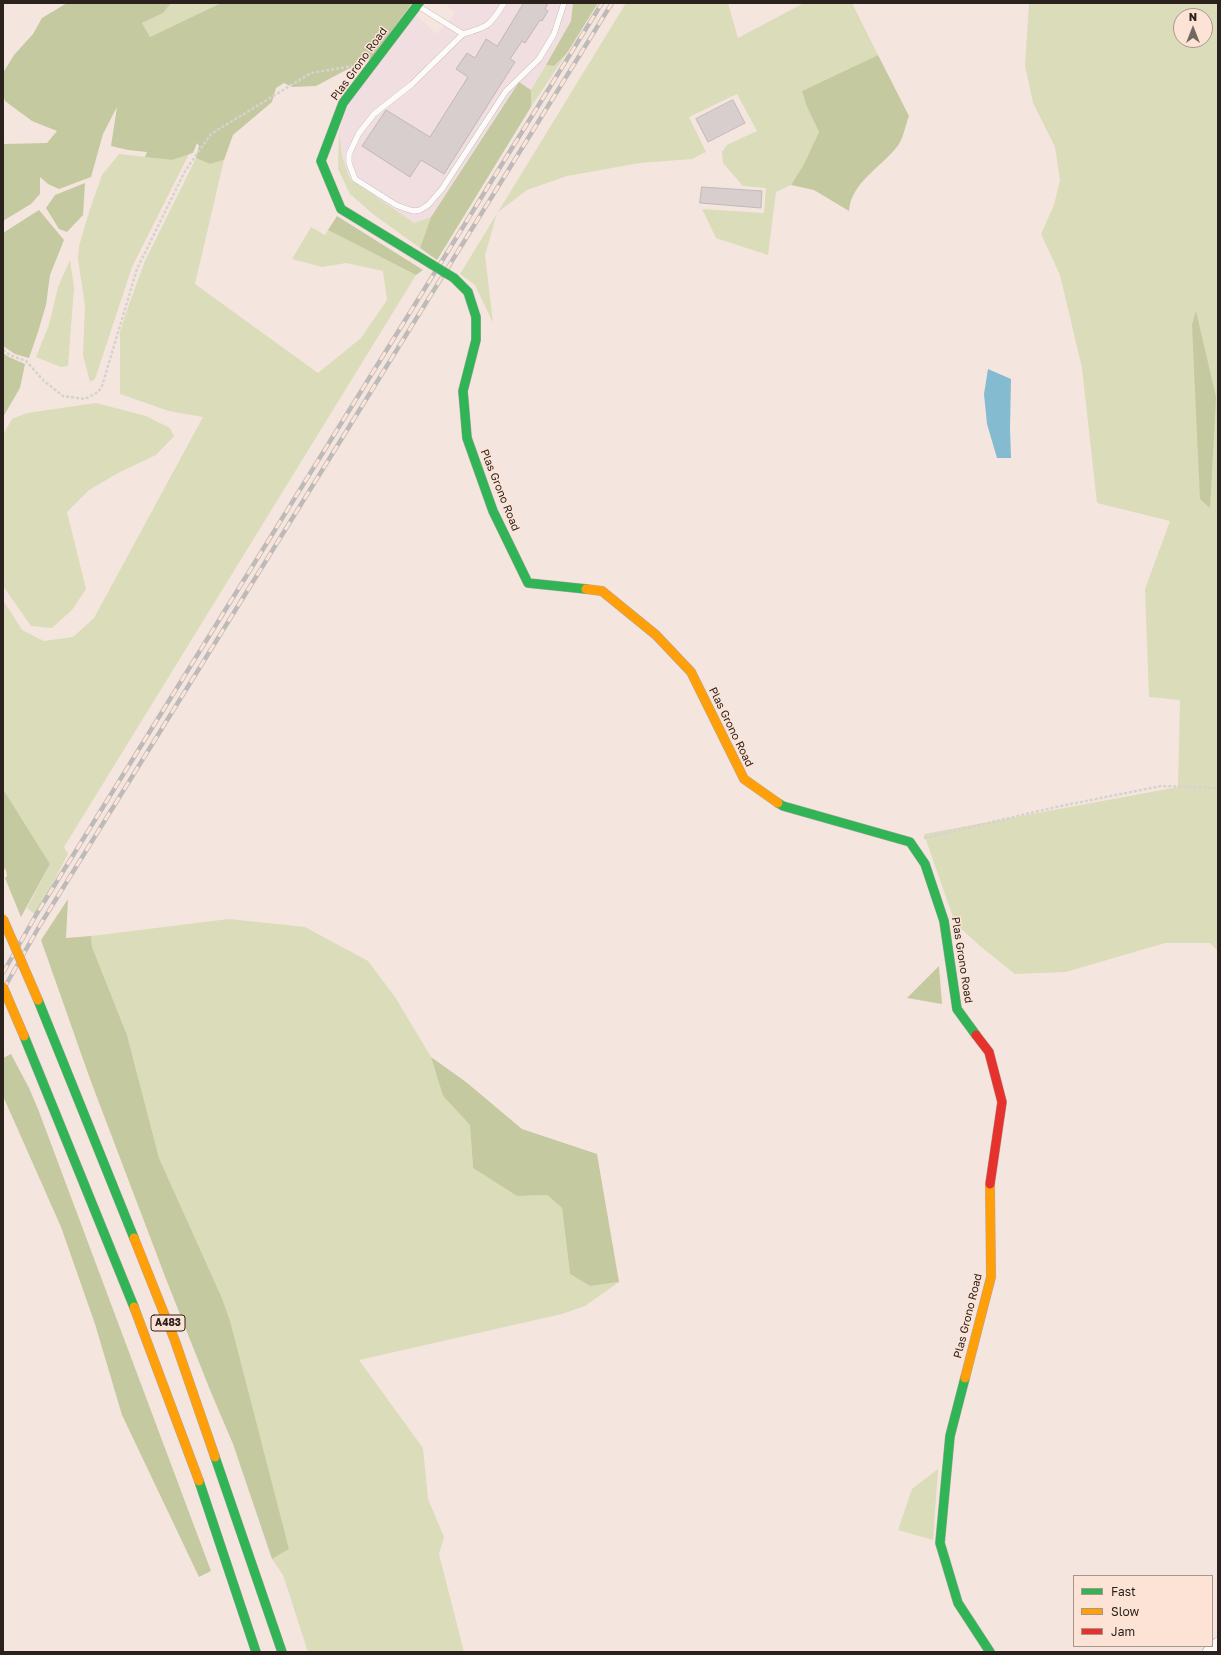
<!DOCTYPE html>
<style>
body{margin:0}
#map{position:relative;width:1221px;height:1655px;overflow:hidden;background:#f4e6de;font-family:"Golos Text",sans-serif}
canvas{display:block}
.frame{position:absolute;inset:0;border:4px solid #2c221d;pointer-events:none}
.legend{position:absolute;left:1073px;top:1575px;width:140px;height:72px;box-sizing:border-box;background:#fde3d5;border:1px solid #a9968b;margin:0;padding:5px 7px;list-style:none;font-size:12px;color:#2c221d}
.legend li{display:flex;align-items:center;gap:8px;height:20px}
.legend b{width:20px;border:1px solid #a9968b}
.north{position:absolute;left:1173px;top:8px;width:40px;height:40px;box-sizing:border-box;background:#fde3d5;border:1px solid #a9968b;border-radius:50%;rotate:0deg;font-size:11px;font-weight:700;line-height:16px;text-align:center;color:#2c221d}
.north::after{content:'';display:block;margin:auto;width:14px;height:18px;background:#726761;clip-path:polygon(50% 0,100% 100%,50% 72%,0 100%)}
</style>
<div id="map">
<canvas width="1221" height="1655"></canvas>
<div class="frame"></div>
<ul class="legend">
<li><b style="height:5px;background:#30b455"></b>Fast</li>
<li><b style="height:5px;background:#ff9f0a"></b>Slow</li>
<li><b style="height:5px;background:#e5322d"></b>Jam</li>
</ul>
<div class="north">N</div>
</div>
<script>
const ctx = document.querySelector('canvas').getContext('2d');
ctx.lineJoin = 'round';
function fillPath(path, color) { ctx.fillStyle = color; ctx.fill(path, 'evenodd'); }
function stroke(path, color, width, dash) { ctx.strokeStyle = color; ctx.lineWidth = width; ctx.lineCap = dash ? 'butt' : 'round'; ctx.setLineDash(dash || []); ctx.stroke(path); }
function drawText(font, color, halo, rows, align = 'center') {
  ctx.font = font + ' "Golos Text",sans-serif'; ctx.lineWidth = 3; ctx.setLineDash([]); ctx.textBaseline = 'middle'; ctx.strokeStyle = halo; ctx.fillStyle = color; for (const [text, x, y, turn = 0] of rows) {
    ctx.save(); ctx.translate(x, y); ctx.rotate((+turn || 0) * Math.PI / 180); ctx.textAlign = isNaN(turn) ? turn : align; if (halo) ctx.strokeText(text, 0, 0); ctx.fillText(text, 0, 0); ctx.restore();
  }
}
fillPath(new Path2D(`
 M445,3H573L571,21L531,90L519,83L431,217L414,223L406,219L350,179L342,156L339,131L349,103L416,15L437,34L455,13Z`), '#f1dee0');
fillPath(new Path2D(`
 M171,3H221L150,37L142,23L163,13Z
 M626,3H728L738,38L804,3H852L878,55L802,91L807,107L819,132L804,164L791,185L776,192L768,255L716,238L702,209L764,213L766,188L743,186L723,163L722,152L727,145L757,131L737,94L689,117L706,152L692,159L640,163L567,176L527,190L497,213L485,255L493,323L475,285L460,274Z
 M1029,3H1218V951L1210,943H1165L1066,972L1015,974L980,946L955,923L924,834L1178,787L1180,700L1149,697L1145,589L1170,521L1097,503L1082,368L1060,275L1041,234L1054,205L1060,180L1055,147L1033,103L1025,65ZM1181,16H1205V40H1181Z
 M567,53L531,107V90L546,65L554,66Z
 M339,131L342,156L350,179L414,223L431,217L420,248L373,214L350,194L338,169Z
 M119,154L172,160L189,154L132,267L95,379L90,382L83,355L85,306L78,259L79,246L90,209L102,175Z
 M196,158L210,164L224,160L195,284L318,373L361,338L387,300L383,271L346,263L322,267L292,259L311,227L325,235L328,230L416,275L64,847L68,854L36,915L27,908L50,864L3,789V600L22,630L44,641L73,637L94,618L203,417L169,411L120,394V332L128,307L145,261Z
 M70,260L74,288L68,366L61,367L36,357L49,325L58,287Z
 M96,403L146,416L170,428L174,436L156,455L118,473L89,490L67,512L86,589L72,610L52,628L31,626L3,586V435L12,419L27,413Z
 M229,919L305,927L368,961L395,997L431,1057L443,1096L470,1125L473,1168L517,1196L547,1195L562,1208L570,1274L590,1286L619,1282L585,1306L562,1314L359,1360L423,1448L428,1499L444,1537L439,1554L464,1652H308L283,1575L272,1559L289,1549L221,1296L159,1158L127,1035L92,947L91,936Z
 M938,1469L933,1540L898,1530L912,1489Z`), '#dadcba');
fillPath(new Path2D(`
 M67,3H171L163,13L142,23L150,37L221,3H412L372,58L348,69L316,86L292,87L284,83L276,88L272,102L233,135L224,160L210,164L196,158L199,146L197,143L193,153L172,160L145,157L147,152L128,150L111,146L117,107L103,134L91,177L59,189L48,184L40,177V194L31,204L3,221V144L47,143L57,131L32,121L5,101L3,94V73L14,55L33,34L42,18Z
 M573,3H598L567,53L554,66L546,65L571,21Z
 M878,55L909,116C905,126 903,141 896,148C880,168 851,183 849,211L814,190L791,185L804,164L819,132L807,107L802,91Z
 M519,82L531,90V107L437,260L420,248L431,217Z
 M85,183L83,215L67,232L59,229L46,208L55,195Z
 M39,210L64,240L50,275L46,305L38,332L29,358L15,354L3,346V233Z
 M337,216L423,270L416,275L328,230Z
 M1196,311L1216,397L1210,508L1200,499L1192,325Z
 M3,353L9,357L25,364L20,388L3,417Z
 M3,789L50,864L21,917L5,878L7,876L6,870L3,867Z
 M68,899L66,938L91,936L92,947L127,1035L159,1158L221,1296L230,1321L289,1549L272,1559L233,1444L210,1390L166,1279L90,1079L41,940Z
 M939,966L942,1004L907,998Z
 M11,1054L29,1088L38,1109L211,1571L199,1577L122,1415L95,1324L61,1227L3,1096V1058Z
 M431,1057L466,1082L522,1129L597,1154L619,1282L590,1286L570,1274L562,1208L547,1195L517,1196L473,1168L470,1125L443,1096Z`), '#c4c99f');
fillPath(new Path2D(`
 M988,369L1011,379L1010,428L1011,458H997L987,424L984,394Z`), '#85bbd1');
const building = new Path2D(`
 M524,3H548L545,9L548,11L542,21L540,20L525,43L522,41L510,59L515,62L444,174L421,160L410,177L362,146L386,110L430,137L468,77L456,69L467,53L475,58L486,39L497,46Z
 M733,100L745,123L708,142L696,119Z
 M702,187L762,191L761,208L700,203Z`);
fillPath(building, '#d8cece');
stroke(building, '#c2b8b8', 1);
const lane = new Path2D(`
 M418,6L463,34L412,84L374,114L359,133L349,154V163L355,179L396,205L404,208L413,211L420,210L428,205L442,189L506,91L539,59L554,34L564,3
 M463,34C488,27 490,26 504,3`);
const street = new Path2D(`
 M1208,1652L1218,1643`);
const fast = new Path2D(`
 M419,3L343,103L321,161L341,209L431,264
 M454,278L468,292L476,317V340L463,391L467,438L493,511L528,583L586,589
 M778,803L783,806L910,842L925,864L944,921L957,1009L976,1035
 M38,1000L134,1238
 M24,1036L134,1307
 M965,1378L950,1436L940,1543L958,1603L990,1652
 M215,1457L282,1652
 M199,1481L256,1652`);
const slow = new Path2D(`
 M586,589L602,591L656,635L691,672L744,779L778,803
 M134,1238L175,1341L215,1457
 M134,1307L199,1481
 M965,1378L991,1277L990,1184`);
const jam = new Path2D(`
 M976,1035L989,1052L1002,1102L990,1184`);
stroke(lane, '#b2a7a2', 6);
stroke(street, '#b2a7a2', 12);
stroke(fast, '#b2a7a2', 10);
stroke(slow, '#b2a7a2', 10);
stroke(jam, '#b2a7a2', 10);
stroke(new Path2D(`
 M3,350L10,355L26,361L44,381L63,396L85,399L98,392L102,386L137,269L185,171L211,134L311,73L352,66
 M924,838L1056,807L1161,786L1218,788`), '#d6d2d0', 2.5, [3, 2]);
stroke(lane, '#fdfbfa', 5.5);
stroke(street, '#fdfbfa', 11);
stroke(fast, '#30b455', 9);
stroke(slow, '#ff9f0a', 9);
stroke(jam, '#e5322d', 9);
const rail = new Path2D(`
 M3,973L36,915L602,3
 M3,990L40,925L612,3`);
stroke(rail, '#bebab9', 4.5);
stroke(rail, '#fde3d5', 3, [9]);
const fastBridge = new Path2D(`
 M431,264L454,278`);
const slowBridge = new Path2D(`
 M3,919L38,1000
 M3,987L24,1036`);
stroke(fastBridge, '#b2a7a2', 10, []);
stroke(slowBridge, '#b2a7a2', 10, []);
stroke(fastBridge, '#30b455', 9);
stroke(slowBridge, '#ff9f0a', 9);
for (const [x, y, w] of [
 [168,1323,34]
]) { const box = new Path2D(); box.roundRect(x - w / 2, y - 8, w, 16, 3); ctx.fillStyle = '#fde3d5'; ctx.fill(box); stroke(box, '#2c221d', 1); }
drawText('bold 10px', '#2c221d', null, [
 ["A483",168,1323]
]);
drawText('11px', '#2c221d', '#fde3d5', [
 ["Plas Grono Road",359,64,-54],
 ["Plas Grono Road",500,490,68],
 ["Plas Grono Road",731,727,64],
 ["Plas Grono Road",962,960,81],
 ["Plas Grono Road",968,1316,-76]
]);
</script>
